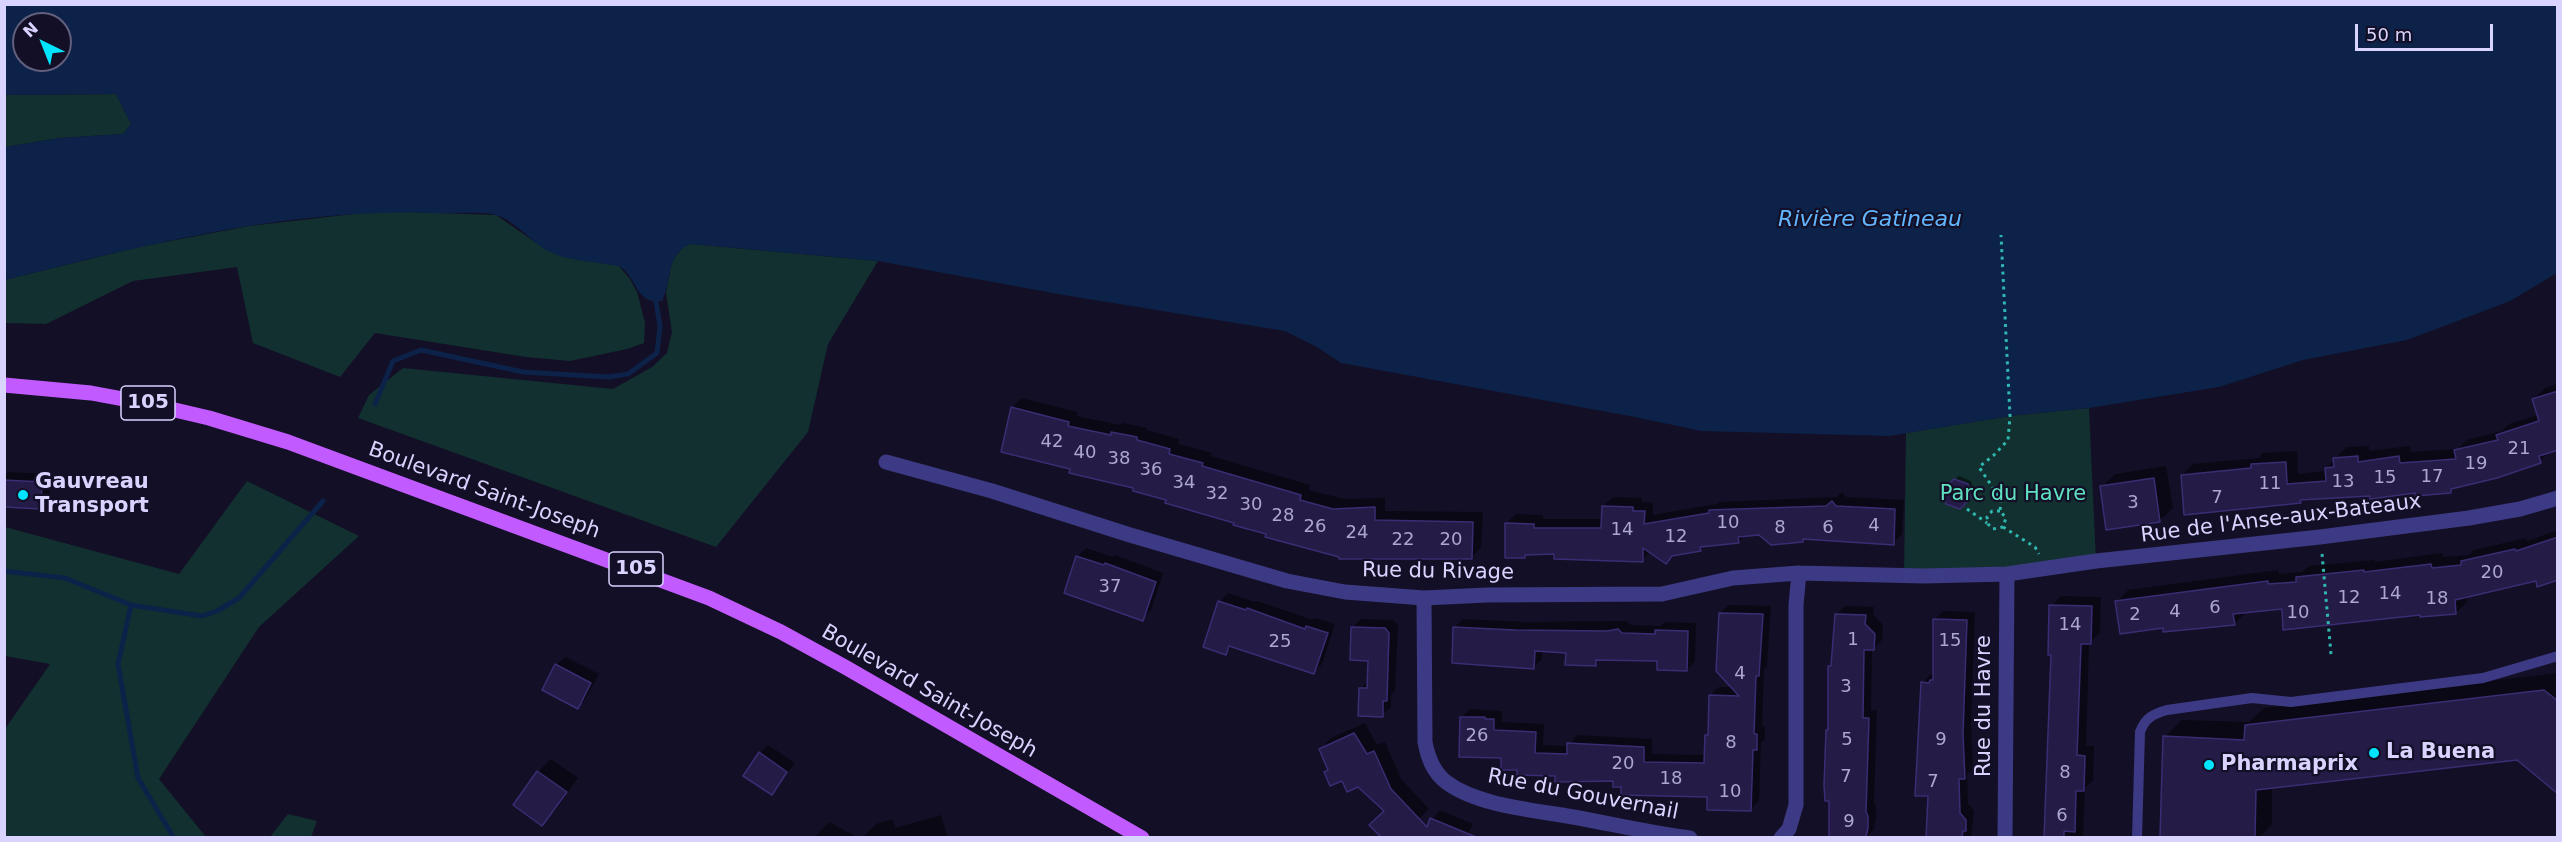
<!DOCTYPE html>
<meta charset="utf-8">
<style>
body{margin:0}
#map{position:relative;width:2562px;height:842px;overflow:hidden;background:#130f26;font-family:"DejaVu Sans",sans-serif}
canvas{display:block}
.frame{position:absolute;inset:0;border:6px solid #d9d4ff;pointer-events:none}
.north{position:absolute;left:12px;top:12px;width:60px;height:60px;box-sizing:border-box;background:#130f26;border:2px solid #625e7d;border-radius:50%;rotate:317deg;font-size:16px;font-weight:700;line-height:24px;text-align:center;color:#d9d4ff}
.north::after{content:'';display:block;margin:auto;width:21px;height:27px;background:#00e5ff;clip-path:polygon(50% 0,100% 100%,50% 72%,0 100%)}
.scale{position:absolute;left:2355px;top:24px;width:138px;height:27px;box-sizing:border-box;border:3px solid #d9d4ff;border-top:0;padding-left:8px;font-size:18px;line-height:21px;white-space:nowrap;color:#d9d4ff;-webkit-text-stroke:4px #130f26;paint-order:stroke}
</style>
<div id="map">
<canvas width="2562" height="842"></canvas>
<div class="frame"></div>
<div class="north">N</div>
<div class="scale">50 m</div>
</div>
<script>
const ctx = document.querySelector('canvas').getContext('2d');
ctx.lineJoin = 'round';
function fillPath(path, color) { ctx.fillStyle = color; ctx.fill(path, 'evenodd'); }
function stroke(path, color, width, dash) { ctx.strokeStyle = color; ctx.lineWidth = width; ctx.lineCap = dash ? 'butt' : 'round'; ctx.setLineDash(dash || []); ctx.stroke(path); }
function drawText(font, color, halo, rows, align = 'center') {
  ctx.font = font + ' "DejaVu Sans",sans-serif'; ctx.lineWidth = 4.5; ctx.setLineDash([]); ctx.textBaseline = 'middle'; ctx.strokeStyle = halo; ctx.fillStyle = color; for (const [text, x, y, turn = 0] of rows) {
    ctx.save(); ctx.translate(x, y); ctx.rotate((+turn || 0) * Math.PI / 180); ctx.textAlign = isNaN(turn) ? turn : align; if (halo) ctx.strokeText(text, 0, 0); ctx.fillText(text, 0, 0); ctx.restore();
  }
}
fillPath(new Path2D(`
 M116,94L131,124L123,134L60,138L5,147V95Z
 M380,211L496,215L548,251L570,258L619,266L630,279L637,292L645,323L644,343L627,349L570,361L526,357L375,333L340,377L253,343L237,267L133,281L46,324L5,323L4,280L139,247L249,226Z
 M691,244L878,261L828,344L808,432L716,547L358,418L369,395L403,368L613,389L652,367L667,353L672,332L666,293L672,261L683,247Z
 M2089,408L2096,561L1904,576L1906,433L2010,416Z
 M247,481L359,536L259,627L159,779L206,837H5V729L50,664L5,656V527L179,574Z
 M288,814L317,821L311,837H270Z`), '#12302f');
fillPath(new Path2D(`
 M4,5H2557V273L2510,301L2407,340L2303,360L2219,387L2089,408L2010,416L1889,436L1701,431L1635,417L1341,363L1317,347L1285,331L1064,295L878,261L691,244C666,253 672,281 662,301C635,305 637,276 619,266C616,265 609,265 606,264C587,261 565,260 548,251C531,242 516,221 496,215C482,211 449,214 433,213C287,208 145,245 5,280V147L60,138L123,134L131,124L116,94L5,95ZM24,24H60V60H24Z`), '#0c2248');
fillPath(new Path2D(`
 M2558,384V448L2551,450L2540,461L2456,486L2450,491L2303,499L2300,502L2182,475L2193,464L2259,458L2263,453L2297,451L2298,474L2327,471L2326,469L2346,447L2369,446V451L2410,446L2411,452L2458,449L2467,440L2502,431L2509,424L2538,415L2534,399L2545,388Z
 M1022,398L1078,412L1077,416L1120,425L1123,423L1147,428L1146,430L1179,439L1178,444L1212,453L1211,456L1310,485L1309,490L1344,499L1385,498V511L1483,512L1481,548L1471,558L1341,556L1268,533L1135,487L1072,468L1012,408Z
 M2166,466L2173,508L2159,521L2102,487L2115,474Z
 M8,472L50,474L49,499L41,508L4,506V475Z
 M1959,476L1971,481L1974,493L1959,507L1948,485Z
 M1842,492L1846,497L1904,500L1902,534L1893,543L1805,538L1803,540L1760,534L1745,535L1738,542L1705,545L1700,550L1674,554L1666,562L1651,551L1642,560L1556,553H1528L1525,557L1506,524L1516,514L1543,515V519H1603V506L1613,497L1642,498V502L1653,503V515L1717,504L1720,502L1837,497Z
 M2558,530V578L2537,580L2467,596V602L2456,613L2283,608L2245,613L2234,624L2164,626L2117,602L2128,590L2278,570L2279,574L2302,572L2309,566L2375,560V562L2442,553L2443,557L2469,555L2474,550L2526,538L2527,541Z
 M1086,548L1113,557L1115,555L1163,573L1151,610L1142,619L1077,557Z
 M1228,593L1255,602L1257,601L1313,620L1316,618L1335,624L1322,664L1313,672L1233,646L1226,653L1220,602Z
 M2061,596L2101,597L2100,633L2089,643L2086,746H2094L2093,780L2085,788L2083,838H2046L2052,654L2051,606Z
 M1729,605L1771,606L1767,666L1764,669L1762,726H1765V739L1761,743L1759,801L1751,809L1709,796L1623,786L1615,780L1519,769L1505,753L1462,717L1470,709L1502,711V722L1544,724L1543,745L1569,746L1577,735L1652,739V754L1705,755L1706,736L1709,733L1710,696L1719,687H1734L1720,613Z
 M1845,606L1874,607L1873,615L1883,625L1882,640L1872,649L1871,710H1877L1874,802L1876,806V818L1874,829L1866,838H1830L1827,731L1830,728L1829,666L1832,663L1836,615Z
 M1943,611L1975,612L1971,725L1973,769L1967,774L1968,804L1974,811L1971,838H1928L1929,794L1922,683L1931,674H1934V620Z
 M1361,619L1393,620L1398,625L1395,691L1391,695V707L1382,715L1360,689L1369,681L1370,659L1352,628Z
 M1463,619L1525,622L1627,621L1631,625L1660,626L1665,622L1696,623L1695,661L1687,670L1659,660L1602,658L1596,665L1567,652L1543,650L1542,659L1534,667L1454,628Z
 M565,657L599,674L586,698L578,707L556,665Z
 M2558,673V792L2517,758L2272,787V824L2259,838H2162L2165,737L2182,720L2249,722L2264,708Z
 M1365,723L1377,745L1385,742L1401,779L1429,809L1399,838H1383L1371,825L1386,810L1358,785L1325,772L1329,768L1321,749L1331,738Z
 M768,745L795,763L771,793L760,753Z
 M551,759L578,778L555,811L542,824L538,772Z
 M1440,810L1473,824L1466,838H1424L1432,819Z
 M941,815L948,838H862L876,824L893,819L895,828Z
 M829,822L859,838H814Z`), '#0007');
stroke(new Path2D(`
 M375,404L393,361L421,350L523,372L608,377L628,374L657,353L660,326L655,296
 M4,571L65,578L131,605L202,616L217,611L239,598L323,501
 M131,605L118,664L138,778L174,838`), '#0c2248', 5);
const building = new Path2D(`
 M2558,391V450L2539,456L2541,463L2497,478L2451,489V493L2415,496V493L2370,499V496L2300,500L2301,503L2184,515L2181,475L2251,468V464L2286,462L2287,484L2326,481L2325,468L2334,467L2333,458L2358,456V462L2399,456L2400,463L2456,459L2454,450L2498,440L2496,435L2539,421L2532,399Z
 M1011,407L1069,422L1068,426L1111,435V432L1137,437V440L1170,449L1169,454L1203,463L1202,466L1301,495L1300,500L1333,509L1375,507V520L1473,522L1472,559H1339V557L1265,537L1266,534L1233,525L1234,523L1165,503L1166,500L1133,491V488L1069,473L1070,469L1001,452Z
 M2154,478L2160,522L2106,530L2100,486Z
 M1954,479L1968,484L1971,498L1960,509L1946,504L1943,489Z
 M4,480L42,482L41,509L4,507Z
 M1832,501L1836,506L1895,509L1894,545L1803,539V542L1771,545L1759,535L1738,537L1739,543L1700,547L1701,551L1672,556L1666,564L1643,548V562L1554,559V554L1525,555V558H1505V523L1534,524V528H1601L1602,506L1633,507V511H1645L1644,524L1709,513V510L1826,506Z
 M2558,537V580L2537,587L2536,581L2455,600L2456,614L2420,617V615L2283,630L2282,609L2233,614L2235,625L2163,632V628L2120,634L2115,601L2268,581V584L2296,582V577L2364,570V572L2431,564L2432,568L2461,565V561L2515,549L2516,551Z
 M1076,556L1104,565L1105,563L1156,582L1143,621L1064,593Z
 M1218,601L1246,610L1247,608L1305,629L1306,626L1328,633L1314,674L1229,646L1226,655L1203,647Z
 M2049,605L2092,606L2091,644H2081L2077,755L2085,756L2084,791H2076L2075,832L2064,831V837H2044L2051,655H2048Z
 M1719,613L1763,614L1759,676H1756L1754,734H1757V750H1753L1751,811L1707,810V797L1621,795V787H1613V781L1555,782V776L1517,775V770H1501V758L1459,757L1460,717H1485V719H1494V730L1536,732L1535,753L1567,754V743L1644,747V762L1704,763L1705,735H1708L1709,695L1739,696L1716,671Z
 M1835,614L1866,615L1865,624L1875,634L1874,650H1864L1863,718H1869L1866,812L1868,816V828L1866,837H1829V801H1825L1824,785L1826,730H1828V666H1831Z
 M1933,619L1967,620L1963,734L1965,779H1959L1960,813L1966,820V831H1963L1962,837H1926L1928,796H1915L1921,682L1929,683L1930,680H1933Z
 M1351,627L1385,628L1389,633L1387,701H1383V717L1358,716L1359,688H1367L1368,661L1350,660Z
 M1453,627L1515,630L1607,631L1618,629L1622,633L1655,634V630L1688,631L1687,671L1657,670V661L1596,660V666L1565,665L1566,653L1535,651L1534,669L1452,663Z
 M555,664L591,683L578,709L542,690Z
 M2544,690L2558,701V794L2517,760L2256,790L2255,837H2160L2163,736L2244,740L2245,725Z
 M1354,733L1367,754L1374,751L1391,789L1427,827L1430,818L1476,837H1381L1369,825L1384,811L1358,787L1347,792L1342,781L1330,786L1324,772L1328,770L1319,749Z
 M759,752L787,772L772,795L743,776Z
 M537,771L567,792L542,826L513,805Z`);
fillPath(building, '#241b47');
stroke(building, '#3b2d73', 1.5);
stroke(new Path2D(`
 M1967,509L1987,523
 M2000,511H1992L1987,517L1988,524L1993,529L2003,527L2006,518L2000,511L2001,500L1979,467L1994,455L2008,440L2010,416L2001,235
 M2003,527L2035,547L2039,554
 M2322,554L2331,654`), '#2fb8b0', 3, [3, 4.5]);
stroke(new Path2D(`
 M2137,838L2140,732C2145,718 2153,714 2167,710L2252,698L2291,702L2483,678L2558,656`), '#3d3a85', 10);
stroke(new Path2D(`
 M886,462L992,491L1130,535L1287,581L1345,592L1424,598L1487,595L1662,594L1733,578L1799,573L1924,576L2007,574L2096,561L2320,537L2469,518L2520,509L2558,498
 M1424,598L1425,742C1428,758 1433,772 1446,782C1478,806 1535,810 1573,817C1612,824 1650,833 1690,838
 M1781,838L1789,829L1796,805V605L1799,573
 M2005,838L2007,574`), '#3d3a85', 15);
stroke(new Path2D(`
 M4,385L91,393L145,403L209,418L288,442L709,598L781,632L845,667L1142,838`), '#c25bff', 15);
for (const [x, y, r, color] of [
 [23,495,6,"#00e5ff"],
 [2374,753,6,"#00e5ff"],
 [2209,765,6,"#00e5ff"]
]) { const dot = new Path2D(); dot.arc(x, y, r, 0, 2 * Math.PI); ctx.fillStyle = color; ctx.fill(dot); stroke(dot, '#130f26', 2); }
drawText('18px', '#aca6d1', null, [
 ["42",1052,442],
 ["21",2519,449],
 ["40",1085,453],
 ["38",1119,459],
 ["19",2476,464],
 ["36",1151,470],
 ["17",2432,477],
 ["15",2385,478],
 ["13",2343,482],
 ["34",1184,483],
 ["11",2270,484],
 ["32",1217,494],
 ["7",2217,498],
 ["3",2133,503],
 ["30",1251,505],
 ["28",1283,516],
 ["10",1728,523],
 ["4",1874,526],
 ["26",1315,527],
 ["8",1780,528],
 ["6",1828,528],
 ["14",1622,530],
 ["24",1357,533],
 ["12",1676,537],
 ["22",1403,540],
 ["20",1451,540],
 ["20",2492,573],
 ["37",1110,587],
 ["14",2390,594],
 ["12",2349,598],
 ["18",2437,599],
 ["6",2215,608],
 ["4",2175,612],
 ["10",2298,613],
 ["2",2135,615],
 ["14",2070,625],
 ["1",1853,640],
 ["15",1950,641],
 ["25",1280,642],
 ["4",1740,674],
 ["3",1846,687],
 ["26",1477,736],
 ["5",1847,740],
 ["9",1941,740],
 ["8",1731,743],
 ["20",1623,764],
 ["8",2065,773],
 ["7",1846,777],
 ["18",1671,779],
 ["7",1933,782],
 ["10",1730,792],
 ["6",2062,816],
 ["9",1849,822]
]);
for (const [x, y, w] of [
 [148,403,54],
 [636,569,54]
]) { const box = new Path2D(); box.roundRect(x - w / 2, y - 17, w, 34, 4.5); ctx.fillStyle = '#130f26'; ctx.fill(box); stroke(box, '#d9d4ff', 1.5); }
drawText('bold 20px', '#d9d4ff', null, [
 ["105",148,403],
 ["105",636,569]
]);
drawText('bold 21px', '#d9d4ff', '#130f26', [
 ["Gauvreau",35,483],
 ["Transport",35,507],
 ["La Buena",2386,753],
 ["Pharmaprix",2221,765]
], 'left');
drawText('21px', '#d9d4ff', '#130f26', [
 ["Boulevard Saint-Joseph",484,491,20],
 ["Rue de l'Anse-aux-Bateaux",2281,519,-7],
 ["Rue du Rivage",1438,572,1],
 ["Boulevard Saint-Joseph",929,692,30],
 ["Rue du Havre",1985,706,-90],
 ["Rue du Gouvernail",1583,795,11]
]);
drawText('21px', '#5fe0c0', '#130f26', [
 ["Parc du Havre",2013,495]
]);
drawText('italic 22px', '#62b6ff', '#130f26', [
 ["Rivière Gatineau",1870,220]
]);
</script>
